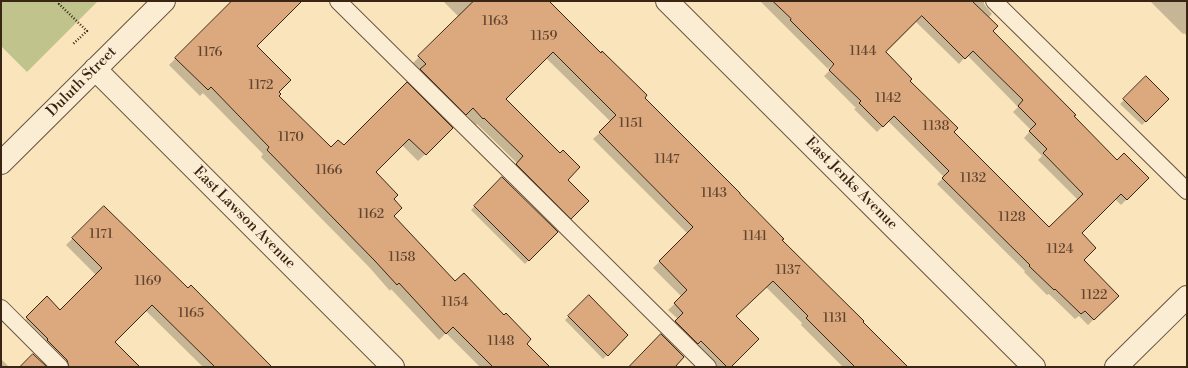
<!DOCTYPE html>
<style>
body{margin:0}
#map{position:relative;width:1188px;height:368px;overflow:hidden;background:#f9e4bb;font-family:"Libre Bodoni",serif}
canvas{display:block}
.frame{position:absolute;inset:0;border:2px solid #3a2414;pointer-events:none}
</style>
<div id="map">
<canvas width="1188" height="368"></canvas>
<div class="frame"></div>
</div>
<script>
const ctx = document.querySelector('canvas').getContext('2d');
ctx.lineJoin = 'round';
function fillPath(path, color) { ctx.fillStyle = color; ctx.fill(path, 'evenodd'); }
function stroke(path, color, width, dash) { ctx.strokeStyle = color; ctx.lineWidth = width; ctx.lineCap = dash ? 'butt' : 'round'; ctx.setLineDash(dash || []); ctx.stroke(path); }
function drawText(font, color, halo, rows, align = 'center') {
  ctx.font = font + ' "Libre Bodoni",serif'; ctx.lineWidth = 3; ctx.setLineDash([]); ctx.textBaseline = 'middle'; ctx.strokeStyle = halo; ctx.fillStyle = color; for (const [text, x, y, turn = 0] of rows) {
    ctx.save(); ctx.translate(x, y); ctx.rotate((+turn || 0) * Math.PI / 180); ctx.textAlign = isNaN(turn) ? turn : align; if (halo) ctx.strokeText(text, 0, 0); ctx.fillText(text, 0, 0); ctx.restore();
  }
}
fillPath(new Path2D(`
 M1,1H98L27,72L1,46Z`), '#c1c38d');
fillPath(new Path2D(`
 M253,1H301L256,46L278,92V96L331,149L452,128L418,161L402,145L375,172L393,200L392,216L455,283L526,344L549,367H480L446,333L439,340L391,289L390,291L369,267L261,157L263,154L203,93L200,96L169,65L215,19Z
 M443,1H548L643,98L781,240L907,367H843L801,325L802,323L766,287L735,316L729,367H715L696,347L705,338L704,336L691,349L669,328L678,319L668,310L682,297L653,268L688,234L593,139L611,122L546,58L505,99L566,180L588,201L565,224L510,170L517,163L477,124L476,125L466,114L459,120L415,76L420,71L413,63L459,17Z
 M760,1H984V4L992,14L988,18L991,31L1072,116L1117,161L1148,178L1121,205L1115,199L1080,233L1082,260L1118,296L1088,325L1079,316L1075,319L1049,294L1047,295L1024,272L1025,271L937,184L944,177L888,121L877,132L854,109L856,108L824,76L833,67L832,65L828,69ZM915,21L959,64L967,55L1018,107L1013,112L1031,130L1024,138L1042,156L1038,160L1078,200L1049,229L953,132L884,52Z
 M1150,1H1187V36L1184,33L1183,34Z
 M1146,78L1168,99L1142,125L1120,104Z
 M502,178L557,232L525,264L471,210Z
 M104,207L188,289L272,367H203L145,310L113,342L138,367L71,366L59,354L55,358L21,324L47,298L60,311L96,275L66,245Z
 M589,297L627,335L603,359L565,320Z
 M1,359L9,367H1Z`), '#0003');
const building = new Path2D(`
 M232,1H302L257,46L291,80L279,92L281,94L279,96L331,147L338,140L344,145L407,82L453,128L426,155L409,139L376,172L398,195L394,199L402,208L394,216L455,281L464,273L504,315L506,313L531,339L527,344L550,367H493L453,327L446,334L399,283L397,285L375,261L267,150L269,147L211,87L208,90L175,58Z
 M474,1H549L601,53L602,51L647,95L645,98L740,193V194L784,239L782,240L864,321L863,322L908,367H855L806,318L808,316L773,281L736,316L759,339L731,367H727L701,341L698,344L675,321L683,313L674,303L687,290L659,261L693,227L599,132L616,115L553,52L506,99L560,153L563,150L580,167L568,180L589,201L571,219L516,164L523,156L484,118L483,119L473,108L466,115L420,69L426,64L418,56Z
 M773,1H972L998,26L993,31L1076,115L1074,116L1117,160L1124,153L1149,178L1127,200L1121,194L1082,233L1096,248L1084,260L1119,296L1094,320L1085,311L1081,314L1055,289L1054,290L1029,266L1030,265L942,178L949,171L894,116L883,127L859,103L861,101L829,70L834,64L790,20L791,19ZM922,16L965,59L973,51L1023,100L1018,106L1036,124L1029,131L1047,149L1043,153L1083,194L1049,227L954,132L958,128L910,81L912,79L886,52Z
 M1146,76L1169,99L1146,122L1123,99Z
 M502,177L558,232L529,261L474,206Z
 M104,206L188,288L191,285L272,367H215L152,305L115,342L140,367H69L67,360L47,340L48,339L26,317L47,296L60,310L102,268L72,238Z
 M589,295L628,335L608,356L568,316Z
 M661,334L684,357L675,367H629Z
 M33,354L47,367H20Z`);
fillPath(building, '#dca97f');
stroke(building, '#3a2414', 1);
const lane = new Path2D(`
 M338,1L708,367
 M994,1L1187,191
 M1,308L60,367`);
const street = new Path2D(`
 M667,1L1034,367
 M95,69L393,367
 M1,163L164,1
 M1116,367L1187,297`);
stroke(lane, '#6a543e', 18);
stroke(street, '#6a543e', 24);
stroke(new Path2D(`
 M61,1L59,4L87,31L72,45`), '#3a2414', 2.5, [1, 2]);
stroke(lane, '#fbedd3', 16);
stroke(street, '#fbedd3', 22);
drawText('13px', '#62452f', null, [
 ["1163",495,22],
 ["1159",544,37],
 ["1144",863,52],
 ["1176",210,53],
 ["1172",261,86],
 ["1142",888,99],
 ["1151",631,124],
 ["1138",936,127],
 ["1170",291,138],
 ["1147",667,160],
 ["1166",329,171],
 ["1132",973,179],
 ["1143",714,194],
 ["1162",371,215],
 ["1128",1012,218],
 ["1171",101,235],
 ["1141",755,237],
 ["1124",1060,250],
 ["1158",402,258],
 ["1137",788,271],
 ["1169",148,282],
 ["1122",1094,296],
 ["1154",455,303],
 ["1165",191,314],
 ["1131",835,319],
 ["1148",501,342]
]);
drawText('15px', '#3a2414', '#fbedd3', [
 ["Duluth Street",82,82,-45],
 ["East Jenks Avenue",851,184,45],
 ["East Lawson Avenue",244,218,45]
]);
</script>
